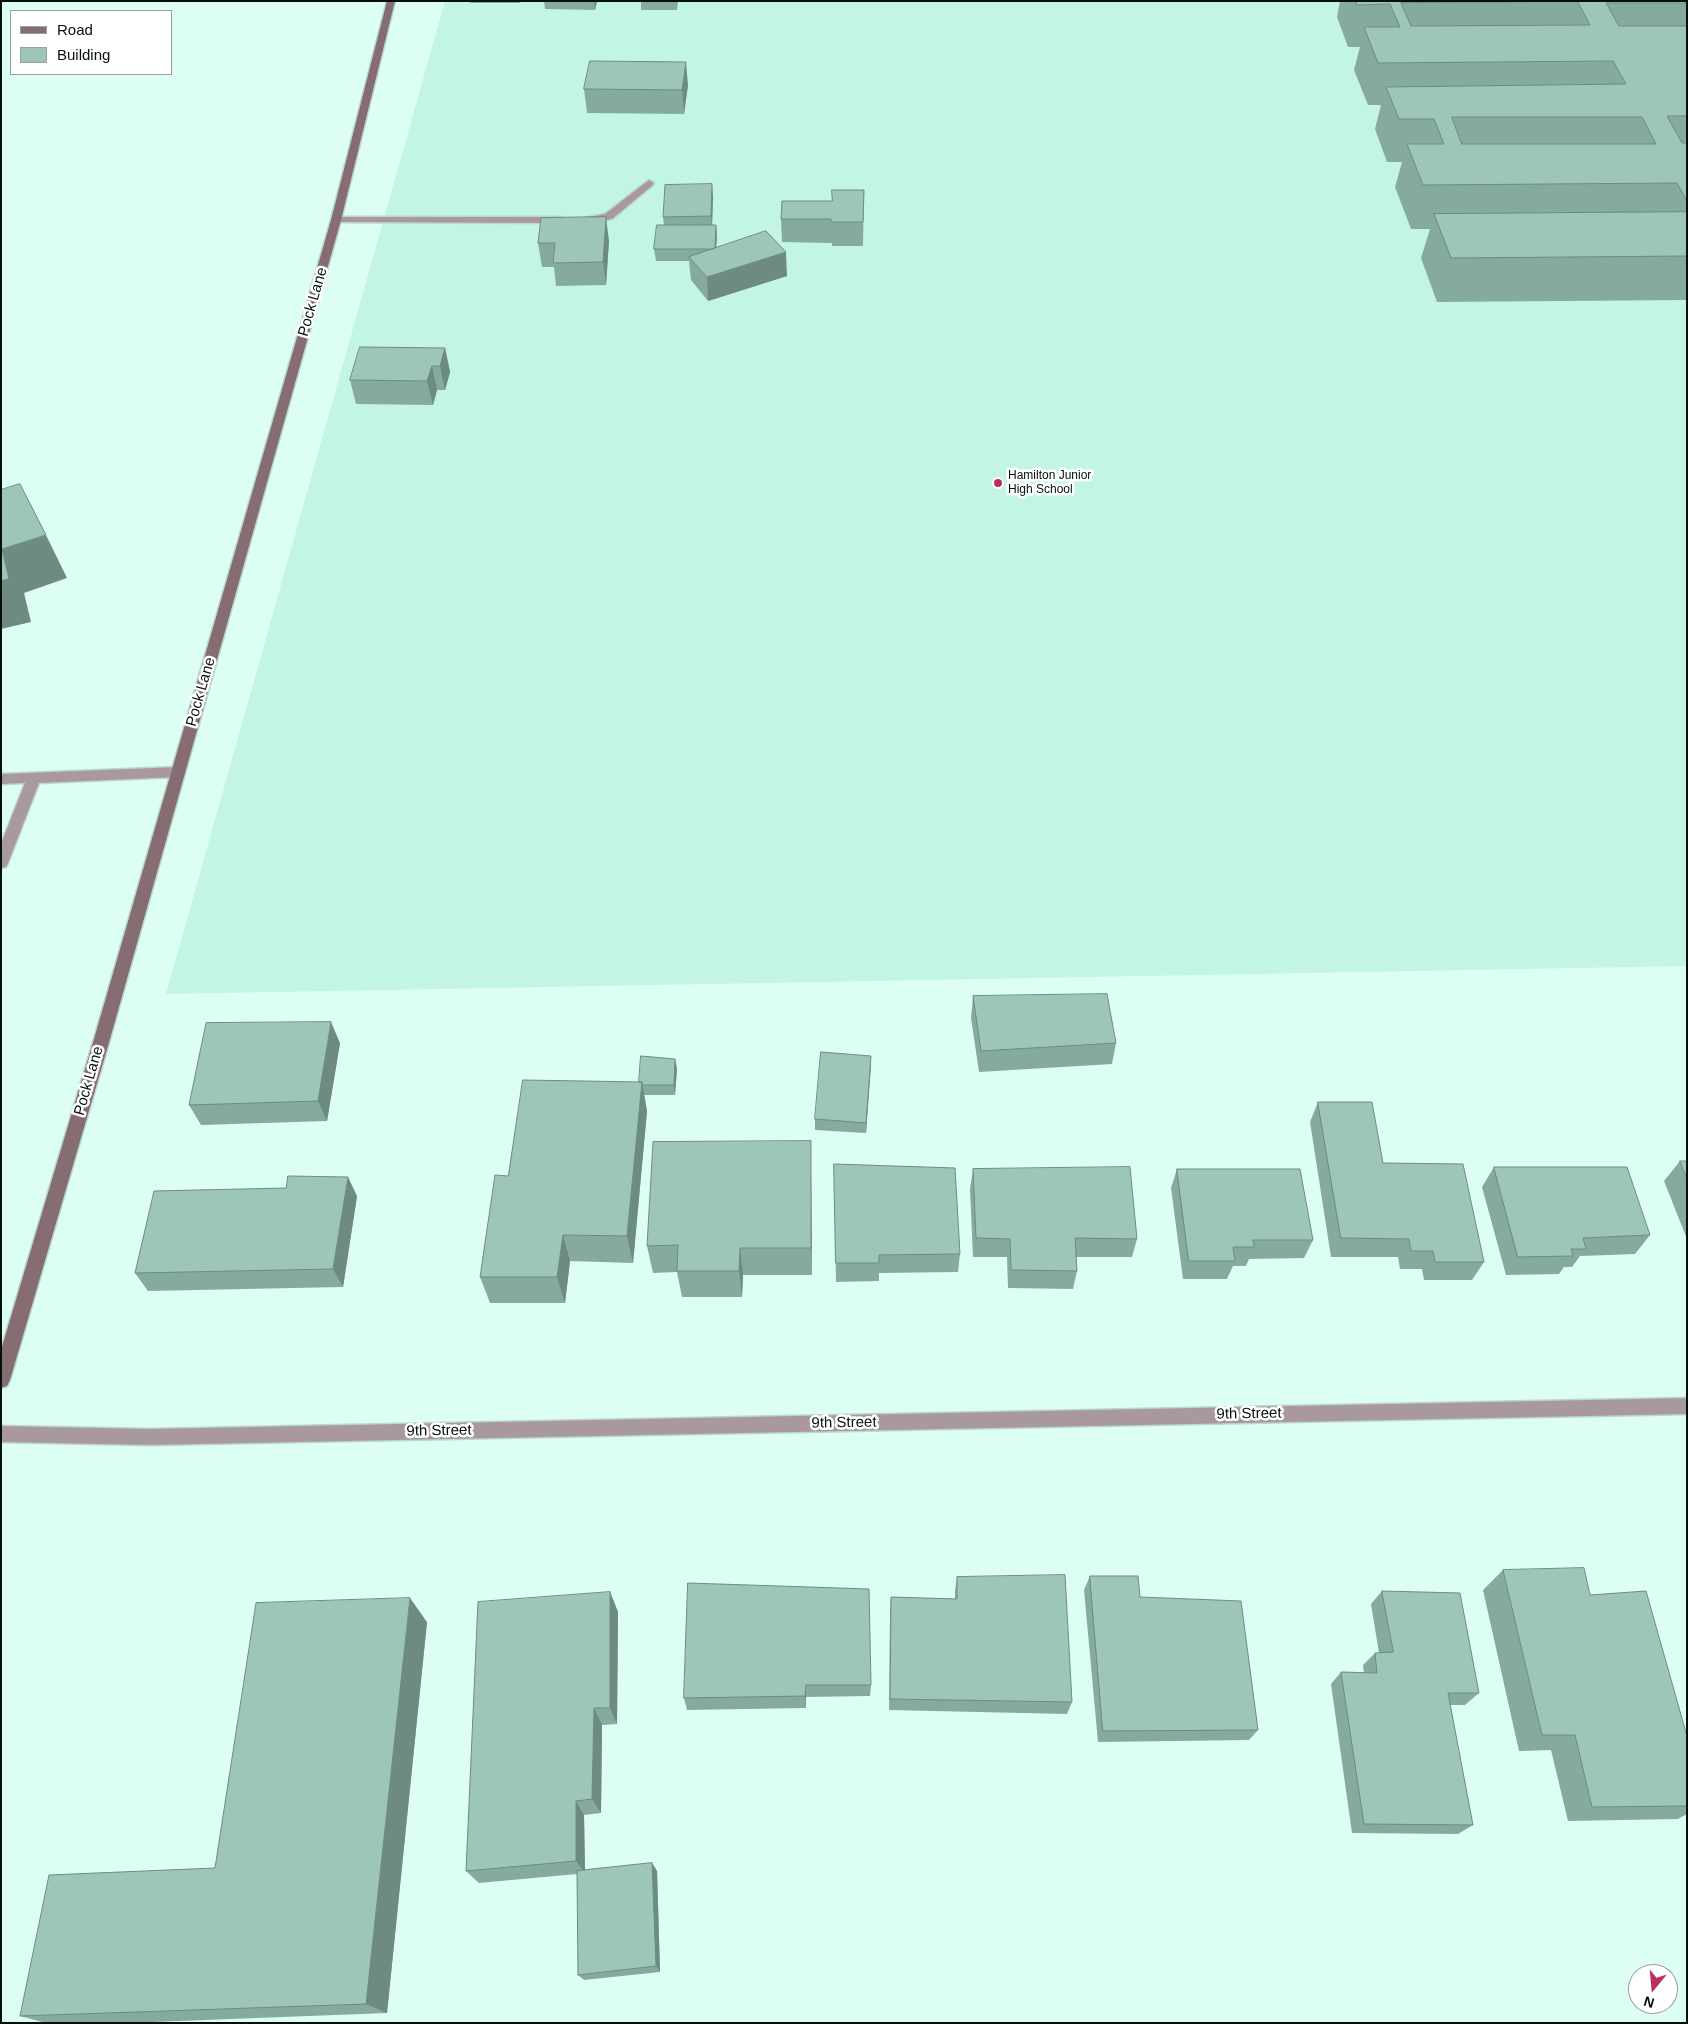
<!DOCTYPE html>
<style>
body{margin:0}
#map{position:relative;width:1688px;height:2024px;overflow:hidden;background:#ddfef3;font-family:Arial,sans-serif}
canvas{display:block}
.frame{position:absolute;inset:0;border:2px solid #03100c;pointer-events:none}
.legend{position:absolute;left:10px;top:10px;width:162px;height:65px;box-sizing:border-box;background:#fff;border:1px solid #9a9f9e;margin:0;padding:6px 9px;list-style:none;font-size:15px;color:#03100c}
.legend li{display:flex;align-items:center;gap:10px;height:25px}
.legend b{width:25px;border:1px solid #9a9f9e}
.north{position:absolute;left:1628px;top:1964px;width:50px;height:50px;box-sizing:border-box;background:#fff;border:1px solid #9a9f9e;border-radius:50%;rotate:197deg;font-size:14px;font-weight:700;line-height:20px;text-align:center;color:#03100c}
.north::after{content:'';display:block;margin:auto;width:18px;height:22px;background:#bb2d5d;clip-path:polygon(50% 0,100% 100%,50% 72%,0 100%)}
</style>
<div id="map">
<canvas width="1688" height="2024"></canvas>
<div class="frame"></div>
<ul class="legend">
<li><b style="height:6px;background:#856d71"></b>Road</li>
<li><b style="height:14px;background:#9dc6b9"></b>Building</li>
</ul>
<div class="north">N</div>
</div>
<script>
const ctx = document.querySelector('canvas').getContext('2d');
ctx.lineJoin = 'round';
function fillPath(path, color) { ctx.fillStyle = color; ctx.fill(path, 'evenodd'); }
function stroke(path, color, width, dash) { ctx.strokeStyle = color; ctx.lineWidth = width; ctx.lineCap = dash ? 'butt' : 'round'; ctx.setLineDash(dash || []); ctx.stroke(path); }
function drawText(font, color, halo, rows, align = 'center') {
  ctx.font = font + ' Arial,sans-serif'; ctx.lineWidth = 5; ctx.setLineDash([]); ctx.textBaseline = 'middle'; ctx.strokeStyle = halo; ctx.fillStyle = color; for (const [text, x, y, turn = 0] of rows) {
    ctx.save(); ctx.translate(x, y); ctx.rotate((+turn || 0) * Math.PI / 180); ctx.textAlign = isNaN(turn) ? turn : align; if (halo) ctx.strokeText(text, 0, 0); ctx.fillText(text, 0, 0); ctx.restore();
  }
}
fillPath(new Path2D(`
 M445,1H1687V966L166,994Z`), '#c2f5e5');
const lane = new Path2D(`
 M649,180L654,183L653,185L612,219L588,223L583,220L584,218L605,214Z
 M336,217H560L565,220L560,223L332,222V218Z
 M178,767L183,768L185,772L183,776L178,777L39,783L8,863L6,867L1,868V844L25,783L1,784V774Z`);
const street = new Path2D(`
 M1687,1398V1414L150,1445L1,1442V1426L150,1429Z`);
const secondary = new Path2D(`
 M387,1H395L341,220L110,1039L10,1380L7,1386L1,1388V1350L94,1039L331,220Z`);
stroke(lane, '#bad8ce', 3);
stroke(street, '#bad8ce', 3);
stroke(secondary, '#bad8ce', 3);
fillPath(lane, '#aa999c');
fillPath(street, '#aa999c');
fillPath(secondary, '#856d71');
fillPath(new Path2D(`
 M470,1H520V3H470Z
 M544,1H597L595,10L545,9Z
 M641,1H678L677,10H641Z
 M1340,1H1687V300L1437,302L1421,258L1430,229H1411L1395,187L1402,162H1387L1375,129L1381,105H1368L1354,70L1360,47H1348L1337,17Z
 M688,85L684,114L587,113L584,89Z
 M864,190L863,246H832V243L782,242L781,219Z
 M713,196L712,225H716L717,237L716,247L787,276L708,301L691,280L689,261H656L654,249L664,225L663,217Z
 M609,241L606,285L556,286L554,267H542L538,243Z
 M445,348L450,372L445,390H437L433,405L356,404L350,380Z
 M973,996L1116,1043L1112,1064L979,1072L971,1018Z
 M340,1043L327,1121L201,1125L189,1105Z
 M871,1056L866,1133L815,1130V1119Z
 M675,1059L677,1069L675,1095H644L647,1111L633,1263L570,1261L565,1303H490L480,1277L508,1176L639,1082Z
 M1318,1102L1383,1163L1484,1262L1472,1280H1424L1422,1269H1400L1398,1257H1331L1310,1122Z
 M1680,1161H1687V1239L1664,1181Z
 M834,1164L960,1254L958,1272L879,1273V1281L836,1282Z
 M1494,1167L1650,1235L1635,1254L1580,1256L1572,1267H1564L1559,1274L1506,1275L1482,1187Z
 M973,1169L1137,1239L1132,1257H1076L1077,1271L1073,1289L1008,1288L1007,1257H973L970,1189Z
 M1177,1169L1313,1240L1304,1258L1249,1259L1246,1266H1233L1227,1279H1183L1171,1188Z
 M811,1170L812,1275H743L742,1297H682L677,1272L653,1273L647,1246Z
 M286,1188L357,1196L343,1287L148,1291L135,1273Z
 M1503,1570L1590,1595L1687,1736V1814L1678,1819L1568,1821L1551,1750L1519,1751L1483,1590Z
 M1090,1576L1140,1597L1258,1730L1249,1740L1098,1742L1084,1590Z
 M957,1577L1072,1702L1067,1714L889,1710L890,1611L891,1597L955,1599V1591Z
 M688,1583L871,1685L870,1696L806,1697V1708L687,1710L684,1698Z
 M1382,1591L1479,1693L1465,1705H1450L1473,1825L1458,1834L1352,1833L1331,1684L1341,1672L1364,1673L1363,1665L1375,1653H1379L1371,1604Z
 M610,1592L618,1612L617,1724L602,1725L601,1813L584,1815L585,1870L652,1863L657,1871L660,1972L584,1980L578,1975L577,1874L479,1883L466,1871Z
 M427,1622L387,2013L127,2023H46L20,2016L215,1868Z`), '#87aa9f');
fillPath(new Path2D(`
 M594,1H597L595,10Z
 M686,62L688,85L684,114L682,90Z
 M712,184L713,196L712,228L711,216Z
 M606,217L609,241L606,285L603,262Z
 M716,225L717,237L715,261V249Z
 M786,252L787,276L708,301L707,277Z
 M445,348L450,372L445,390L440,366Z
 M432,366L437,390L433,405L427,381Z
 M46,535L67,578L24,593L31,622L1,629L2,549Z
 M331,1022L340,1043L327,1121L318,1101Z
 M871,1056V1066L866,1133V1123Z
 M675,1059L677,1069L675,1095L674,1085Z
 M642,1082L647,1111L633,1263L627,1236Z
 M811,1141V1170L812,1275L811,1248Z
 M348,1177L357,1196L343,1287L333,1269Z
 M563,1235L570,1261L565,1303L557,1277Z
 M740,1248L743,1275L742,1297L739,1271Z
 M610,1592L618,1612L617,1724L610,1708Z
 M410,1598L427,1622L387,2013L366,2004Z
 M806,1685V1708L805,1696Z
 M594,1708L602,1725L601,1813L592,1799Z
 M576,1801L584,1815L585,1873L576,1861Z
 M652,1863L657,1871L660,1972L656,1966Z`), '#6e8b82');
const building = new Path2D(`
 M1356,1H1687V3H1606L1619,26H1687V116H1667L1682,143H1687V201L1677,183L1423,185L1407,144H1444L1434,119H1399L1386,87L1626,84L1613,61L1378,63L1364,27H1400L1390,4L1357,5ZM1578,2L1590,25L1411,26L1401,3ZM1452,117H1642L1656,144H1462Z
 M590,61L686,62L682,90L584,89Z
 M712,184L711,216L663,217L665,185Z
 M832,190H864L863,222H832L831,219H781L782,201H832Z
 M1687,212V256L1451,258L1434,214Z
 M606,217L603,262L553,263L555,243H538L541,218Z
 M657,225H716L715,248L712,249H654Z
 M766,231L786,252L707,277L689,257Z
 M360,347L445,348L440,366H432L427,381L350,380Z
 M20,484L46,535L2,549L9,579L1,581V490Z
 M1107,994L1116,1043L981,1051L973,996Z
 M331,1022L318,1101L189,1105L206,1023Z
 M821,1052L871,1056L866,1123L815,1119Z
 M641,1056L675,1059L674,1085H643L642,1082H639Z
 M523,1080L642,1082L627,1236L563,1235L557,1277H480L495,1175L508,1176Z
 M1318,1102H1372L1383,1163L1463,1164L1484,1262H1435L1433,1251H1411L1409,1239L1341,1238Z
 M811,1141V1248H740L739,1271H677L678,1245L647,1246L653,1142Z
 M1680,1161H1687V1179Z
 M834,1164L955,1168L960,1254L879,1255V1263H836Z
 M1130,1167L1137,1239L1075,1238L1077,1271L1011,1270L1010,1239L976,1238L973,1169Z
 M1494,1167H1627L1650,1235L1583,1238L1586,1249H1571L1573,1256L1518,1257Z
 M1177,1169H1300L1313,1240H1253L1254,1247H1233L1235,1261H1189Z
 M288,1176L348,1177L333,1269L135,1273L154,1191L286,1188Z
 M1584,1568L1590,1595L1646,1591L1687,1736V1806L1592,1807L1575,1735H1542L1503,1570Z
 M1065,1575L1072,1702L890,1699L891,1597L957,1599V1577Z
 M1090,1576H1138L1140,1597L1241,1601L1258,1730L1103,1731Z
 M688,1583L869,1589L871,1685H806L805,1696L684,1698Z
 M1382,1591L1460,1593L1479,1693H1448L1473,1825L1364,1824L1341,1672L1377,1673L1375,1653L1393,1652Z
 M610,1592V1708H594L592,1799L576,1801V1861L466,1871L478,1602Z
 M410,1598L366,2004L20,2016L49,1875L215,1868L256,1603Z
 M652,1863L656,1966L578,1975L577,1871Z`);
fillPath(building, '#9dc6b9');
stroke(building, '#6e8b82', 1);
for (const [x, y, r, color] of [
 [998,483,5,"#bb2d5d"]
]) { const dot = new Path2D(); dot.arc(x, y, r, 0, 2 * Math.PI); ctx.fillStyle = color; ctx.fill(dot); stroke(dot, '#fff', 2); }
drawText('12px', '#03100c', '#fff', [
 ["Hamilton Junior",1008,476],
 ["High School",1008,490]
], 'left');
drawText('15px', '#03100c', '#fff', [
 ["Pock Lane",313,302,-74],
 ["Pock Lane",201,692,-74],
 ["Pock Lane",89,1081,-74],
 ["9th Street",1249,1414,-1],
 ["9th Street",844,1423,-1],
 ["9th Street",439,1431,-1]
]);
</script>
